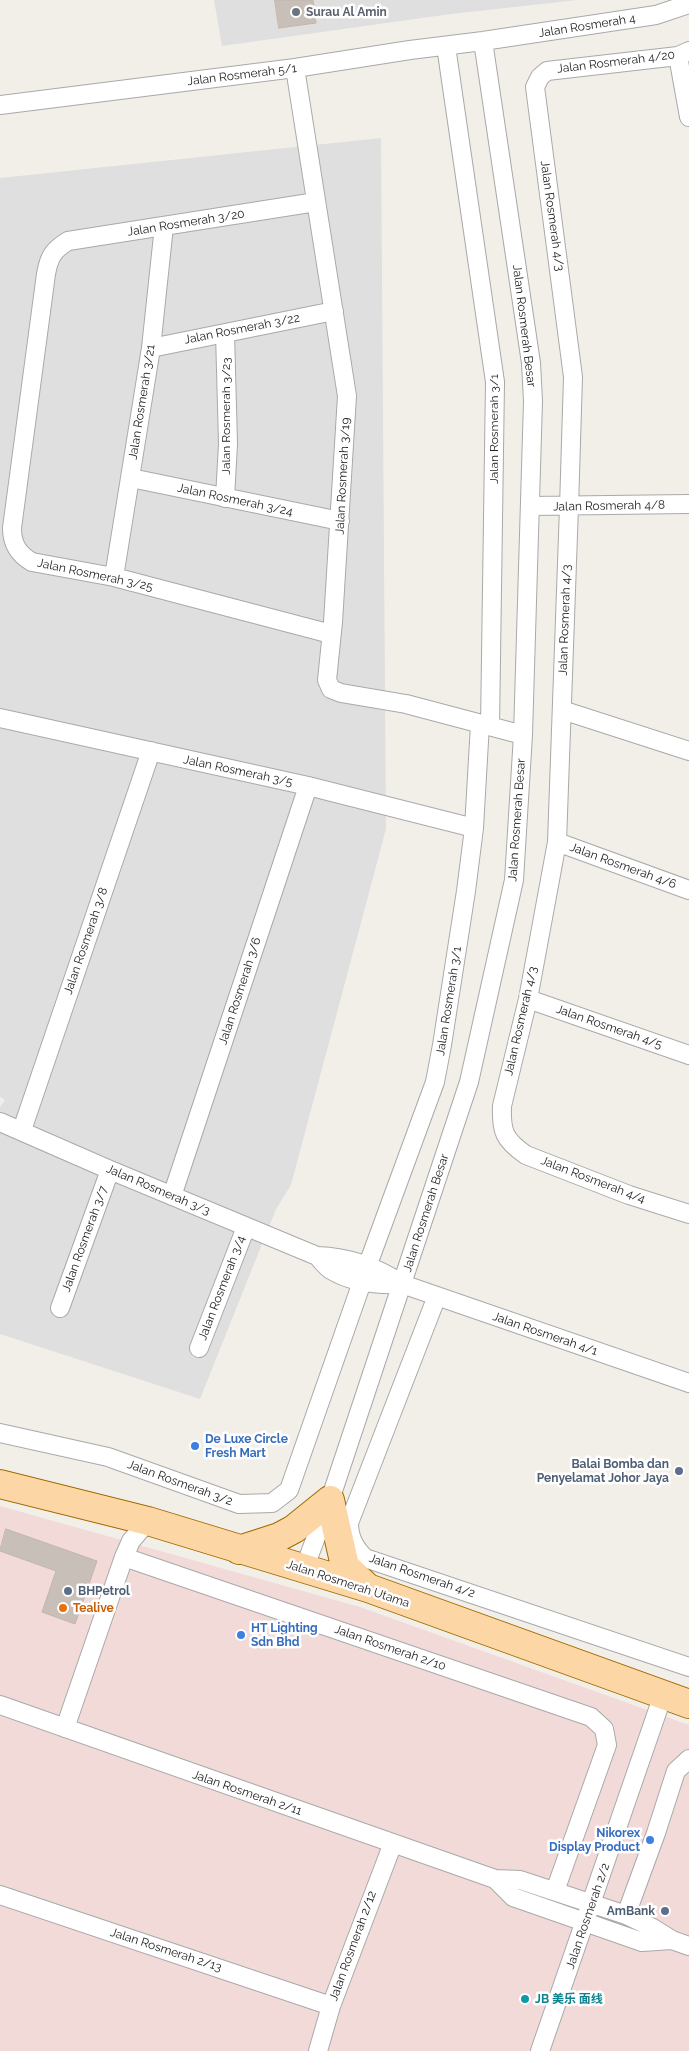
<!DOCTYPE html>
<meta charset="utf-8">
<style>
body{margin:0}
canvas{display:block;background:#f2efe9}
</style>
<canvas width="689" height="2051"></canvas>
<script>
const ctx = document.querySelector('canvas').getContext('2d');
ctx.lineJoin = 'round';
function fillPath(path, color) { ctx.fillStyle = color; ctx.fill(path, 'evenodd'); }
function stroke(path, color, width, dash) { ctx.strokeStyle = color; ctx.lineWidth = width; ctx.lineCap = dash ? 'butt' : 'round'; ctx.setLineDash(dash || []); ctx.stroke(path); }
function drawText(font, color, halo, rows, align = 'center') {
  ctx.font = font + ' Raleway,"Noto Sans SC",sans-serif'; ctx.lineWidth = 5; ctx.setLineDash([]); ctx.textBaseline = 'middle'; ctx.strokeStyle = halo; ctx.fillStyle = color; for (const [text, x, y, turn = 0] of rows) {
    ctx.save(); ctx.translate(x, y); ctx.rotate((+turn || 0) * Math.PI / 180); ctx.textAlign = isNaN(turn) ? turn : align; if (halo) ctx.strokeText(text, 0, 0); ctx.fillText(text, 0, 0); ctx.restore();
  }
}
fillPath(new Path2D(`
 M214,0H578L451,14L222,46Z
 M381,138L386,829L291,1185L276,1209L200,1399L0,1334V1107L5,1100L0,1097V178Z`), '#e0dfdf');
fillPath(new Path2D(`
 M0,1506L360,1607L689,1725V2051H0Z`), '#f2dad9');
const building = new Path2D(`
 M275,0H313L316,23L279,28Z
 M6,1529L97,1561L75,1624L42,1612L56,1571L0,1551Z`);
fillPath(building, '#c7bfb8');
stroke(building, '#c4b6ab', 1);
const street = new Path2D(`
 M446,46L495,382L490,726
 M689,51L678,56L547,71L540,77L535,87L573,377L569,507L557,842L528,999L502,1106C501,1131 504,1140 526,1155L629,1195L689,1214
 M678,56L689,117
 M295,68L347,396L333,622L327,680L331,689L341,693L406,704L523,735
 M0,105L295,68L410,50L483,41L656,15L689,4
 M316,202L68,241C53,250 49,257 46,274L12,528C12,544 18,554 32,562L114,577L331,634
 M151,348L334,311
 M131,478L340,521
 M225,498L228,444L225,333
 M530,506L689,504
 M114,577L151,348L164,226
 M562,710L689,751
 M0,718L308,786L474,828
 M557,842L689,890
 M528,999L689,1055
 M0,1122L110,1170L317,1256C321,1260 326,1267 331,1270C352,1283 378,1285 402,1284
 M22,1130L151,751
 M172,1196L308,786
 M317,1256C347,1257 377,1267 402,1284L689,1383
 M367,1267L435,1082L442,1045L466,891L474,828L480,724
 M437,1296L349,1523C349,1538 355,1548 365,1558L689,1667
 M60,1308L110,1170
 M199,1348L246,1227
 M0,1433L108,1457L239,1504L272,1503L289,1490L362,1282
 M124,1557L591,1717L604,1729L607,1745L555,1891
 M304,1569L330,1500L469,1082L514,880L523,735L533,401L531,363L483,41
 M0,1705L495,1879L520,1880L626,1915L651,1927L672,1940L689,1946
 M65,1728L124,1557L131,1541L148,1521
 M495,1879L513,1897L642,1942L672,1940
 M0,1895L331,2006
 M626,1915L656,1833L676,1771L689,1759
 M318,2051L331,2006L393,1843
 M540,2051L663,1695`);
const primary = new Path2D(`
 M0,1484L148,1521L368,1588L689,1704
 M239,1550L279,1537L294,1529L330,1500L345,1566L368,1588`);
stroke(street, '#a9a9a9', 20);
stroke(primary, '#a06b00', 30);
stroke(street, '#fff', 18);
stroke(primary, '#fcd6a4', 28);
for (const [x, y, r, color] of [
 [296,12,5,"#6b7280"],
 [195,1446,5,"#3f7fe0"],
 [679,1471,5,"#5c6f8a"],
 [68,1591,5,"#5c6f8a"],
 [63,1608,5,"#e8710a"],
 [241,1635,5,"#3f7fe0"],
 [650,1840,5,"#3f7fe0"],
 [665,1911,5,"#5c6f8a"],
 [525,1999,5,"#0f9aa8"]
]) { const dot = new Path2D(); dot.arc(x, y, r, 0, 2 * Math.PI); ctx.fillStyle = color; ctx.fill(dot); stroke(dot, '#fff', 2); }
drawText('bold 12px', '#5b616d', '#fff', [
 ["Surau Al Amin",306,12]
], 'left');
drawText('12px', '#222', '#fff', [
 ["Jalan Rosmerah 4",587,26,-9],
 ["Jalan Rosmerah 4/20",616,62,-7],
 ["Jalan Rosmerah 5/1",242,75,-7],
 ["Jalan Rosmerah 4/3",552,216,82],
 ["Jalan Rosmerah 3/20",186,223,-9],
 ["Jalan Rosmerah Besar",524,326,83],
 ["Jalan Rosmerah 3/22",242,329,-11],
 ["Jalan Rosmerah 3/21",142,402,-81],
 ["Jalan Rosmerah 3/23",226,416,-90],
 ["Jalan Rosmerah 3/1",494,429,-90],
 ["Jalan Rosmerah 3/19",343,476,-87],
 ["Jalan Rosmerah 3/24",235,500,12],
 ["Jalan Rosmerah 4/8",609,506,-1],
 ["Jalan Rosmerah 3/25",95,575,12],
 ["Jalan Rosmerah 4/3",565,620,-88],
 ["Jalan Rosmerah 3/5",238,771,12],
 ["Jalan Rosmerah Besar",517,820,-86],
 ["Jalan Rosmerah 4/6",623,866,20],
 ["Jalan Rosmerah 3/8",86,941,-71],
 ["Jalan Rosmerah 3/6",240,991,-72],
 ["Jalan Rosmerah 3/1",449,1001,-81],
 ["Jalan Rosmerah 4/3",521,1021,-77],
 ["Jalan Rosmerah 4/5",609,1027,19],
 ["Jalan Rosmerah 4/4",593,1180,21],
 ["Jalan Rosmerah 3/3",158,1190,23],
 ["Jalan Rosmerah Besar",426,1213,-72],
 ["Jalan Rosmerah 3/7",85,1239,-70],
 ["Jalan Rosmerah 3/4",222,1288,-69],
 ["Jalan Rosmerah 4/1",545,1334,19],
 ["Jalan Rosmerah 3/2",180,1483,20],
 ["Jalan Rosmerah 4/2",422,1576,19],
 ["Jalan Rosmerah Utama",348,1584,18],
 ["Jalan Rosmerah 2/10",390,1648,19],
 ["Jalan Rosmerah 2/11",247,1793,19],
 ["Jalan Rosmerah 2/2",588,1916,-71],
 ["Jalan Rosmerah 2/12",353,1946,-70],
 ["Jalan Rosmerah 2/13",166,1950,18]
]);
drawText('bold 12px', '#366cbe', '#fff', [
 ["De Luxe Circle",205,1439],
 ["Fresh Mart",205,1453],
 ["HT Lighting",251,1628],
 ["Sdn Bhd",251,1642],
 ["Nikorex",640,1833,"right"],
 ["Display Product",640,1847,"right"]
], 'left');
drawText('bold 12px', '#4e5e75', '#fff', [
 ["Balai Bomba dan",669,1464],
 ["Penyelamat Johor Jaya",669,1478],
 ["BHPetrol",78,1591,"left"],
 ["AmBank",655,1911]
], 'right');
drawText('bold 12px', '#c56008', '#fff', [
 ["Tealive",73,1608]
], 'left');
drawText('bold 12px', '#0d838f', '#fff', [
 ["JB 美乐 面线",535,1999]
], 'left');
</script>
